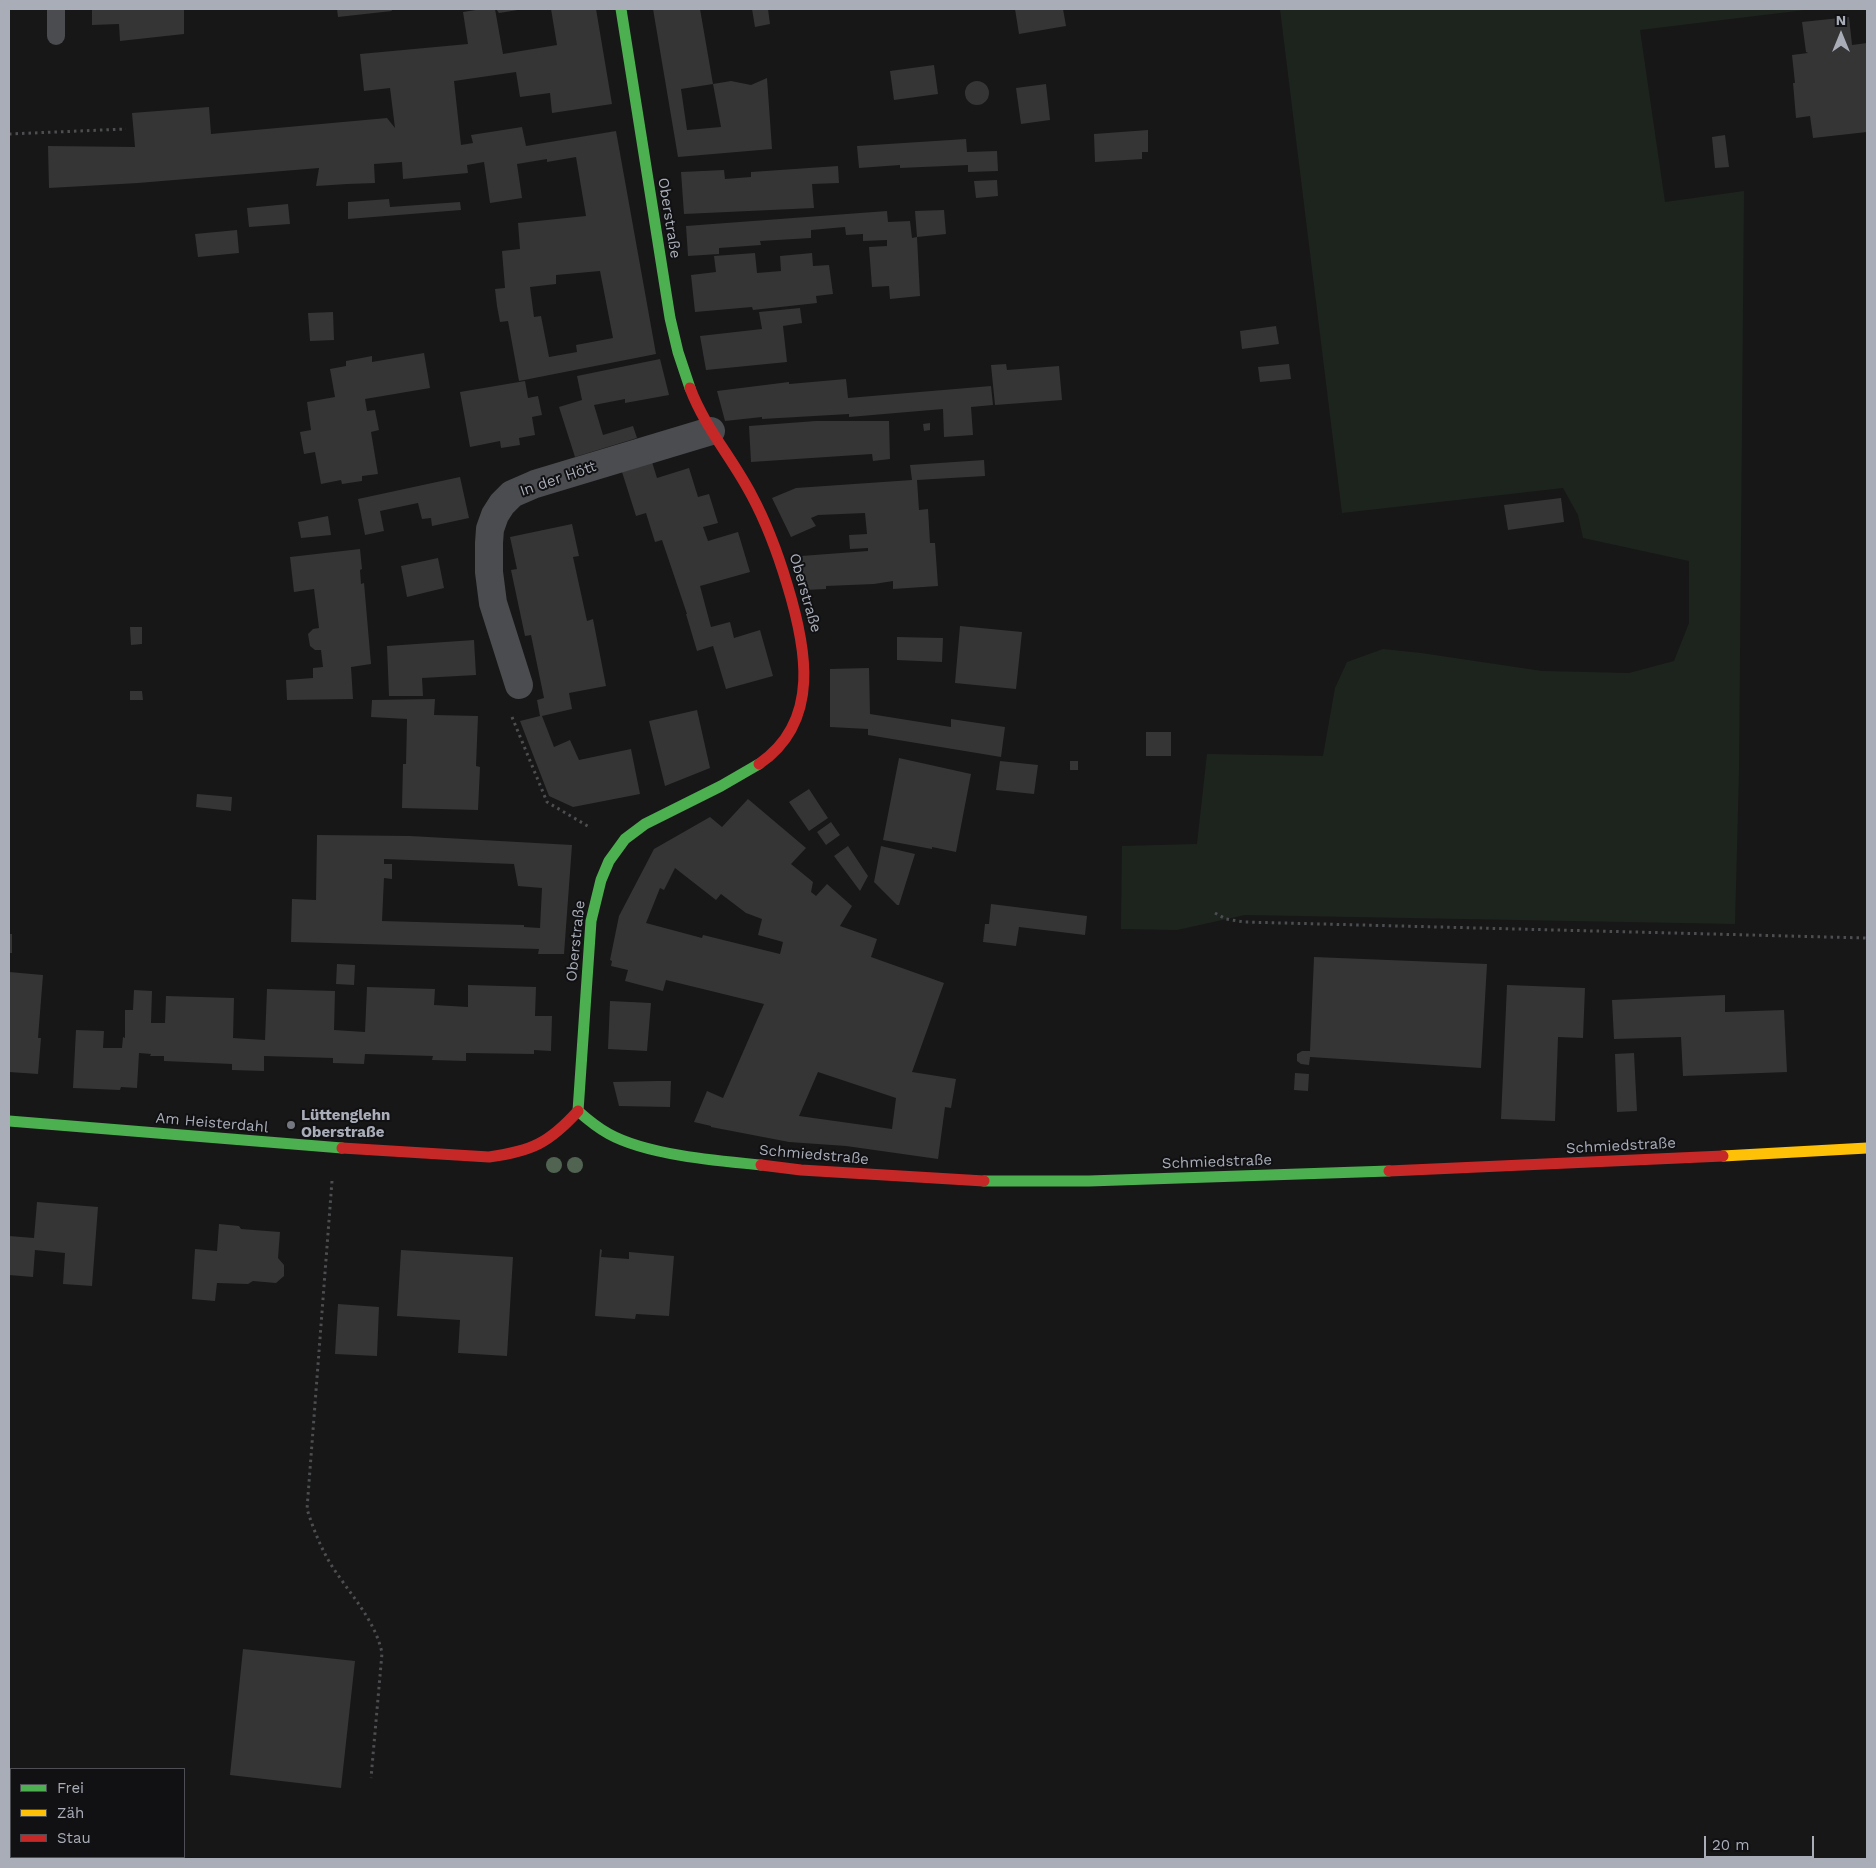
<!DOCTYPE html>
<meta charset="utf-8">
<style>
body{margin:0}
#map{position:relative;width:1876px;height:1868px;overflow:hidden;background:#171717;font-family:"Work Sans",sans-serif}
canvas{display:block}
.frame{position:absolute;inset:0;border:10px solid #a8adb8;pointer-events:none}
.legend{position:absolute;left:10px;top:1768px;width:175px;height:90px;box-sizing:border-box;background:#111113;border:1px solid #4d4f55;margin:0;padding:6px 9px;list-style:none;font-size:15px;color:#a8adb8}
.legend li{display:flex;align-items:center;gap:10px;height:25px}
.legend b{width:25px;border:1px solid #4d4f55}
.north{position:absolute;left:1816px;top:10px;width:50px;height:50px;-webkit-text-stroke:4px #111113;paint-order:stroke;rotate:0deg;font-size:14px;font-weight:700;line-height:20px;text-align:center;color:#a8adb8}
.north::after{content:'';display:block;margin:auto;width:18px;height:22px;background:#a8adb8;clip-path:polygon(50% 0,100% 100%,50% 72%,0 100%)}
.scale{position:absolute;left:1704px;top:1836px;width:110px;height:22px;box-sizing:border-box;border:2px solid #a8adb8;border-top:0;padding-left:6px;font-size:15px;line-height:18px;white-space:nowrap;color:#a8adb8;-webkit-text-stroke:4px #111113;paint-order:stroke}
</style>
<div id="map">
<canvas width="1876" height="1868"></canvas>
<div class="frame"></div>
<ul class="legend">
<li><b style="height:6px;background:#4caf50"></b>Frei</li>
<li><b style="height:6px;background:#ffc107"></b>Zäh</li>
<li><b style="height:6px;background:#c62828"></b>Stau</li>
</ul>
<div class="north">N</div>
<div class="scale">20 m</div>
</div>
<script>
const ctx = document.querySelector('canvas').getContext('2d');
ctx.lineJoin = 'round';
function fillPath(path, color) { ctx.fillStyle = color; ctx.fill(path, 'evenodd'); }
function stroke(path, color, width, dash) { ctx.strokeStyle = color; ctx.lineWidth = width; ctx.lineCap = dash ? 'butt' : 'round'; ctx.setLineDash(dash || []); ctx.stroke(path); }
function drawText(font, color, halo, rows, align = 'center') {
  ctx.font = font + ' "Work Sans",sans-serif'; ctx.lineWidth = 4; ctx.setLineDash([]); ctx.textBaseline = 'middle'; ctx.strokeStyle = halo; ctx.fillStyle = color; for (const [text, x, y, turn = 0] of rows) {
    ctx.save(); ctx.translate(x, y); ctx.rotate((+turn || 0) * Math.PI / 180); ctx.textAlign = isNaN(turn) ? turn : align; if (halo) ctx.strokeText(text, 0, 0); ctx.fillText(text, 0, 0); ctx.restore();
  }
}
fillPath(new Path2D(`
 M1280,9H1813L1640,30L1665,202L1744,191L1739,772L1735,924L1245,915L1177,930L1121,929L1122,846L1197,844L1207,754L1323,756L1335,688L1347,662L1383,649L1421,653L1542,671L1629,673L1674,661L1689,623V561L1583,538L1578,515L1563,488L1342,513Z`), '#1d241e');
fillPath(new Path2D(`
 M92,9H184V34L120,41L119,24L92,25Z
 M337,9H391L392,11L338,17Z
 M482,9H495L503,54L557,45L551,9H596L612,104L552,113L550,93L520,97L516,72L454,81L461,145L473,143L471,135L522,127L526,146L616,131L656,354L519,381L508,321L500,322L497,306L495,289L505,288L502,251L520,249L518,223L586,216L576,157L547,162V159L517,164L522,198L490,203L484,162L467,165L468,173L403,179L402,162L374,164L375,183L347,184L316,186L319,168L138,183L49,188L48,146L135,147L132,113L209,107L211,134L387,118L395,128L390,88L364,91L360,54L468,44L463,12ZM600,271L613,338L576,345L577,352L549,357L541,316L534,317L530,287L556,284V275Z
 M496,9H518V10L499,13Z
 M653,9H700L713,84L681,89L687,130L721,127L713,84L731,81L751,85L767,78L772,149L678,157Z
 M752,9H768L770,24L755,27Z
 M1015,9H1063L1066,26L1019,34Z
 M1849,17L1852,45L1867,43V132L1813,138L1810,116L1796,118L1793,83H1795L1792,55L1808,53L1806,52L1802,22Z
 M934,65L938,94L894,100L890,71Z
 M965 93a12 12 0 1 1 24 0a12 12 0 1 1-24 0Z
 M1046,84L1050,120L1021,124L1016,88Z
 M1148,130V152H1142V159L1095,162L1094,134Z
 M1725,135L1729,167L1715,168L1712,137Z
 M966,139L967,152L997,151L998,171L968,172V165L900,168V165L859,168L857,146Z
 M838,166L839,183L812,184L814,208L684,214L681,172L724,170L725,179L751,177V172Z
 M997,180L998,196L976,198L974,181Z
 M389,199L390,207L460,202L461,210L348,219V202Z
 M288,204L290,224L249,227L247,208Z
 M944,210L946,234L917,237L915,211Z
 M887,211L888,222L910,221L912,238L917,237L920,296L890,299L889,286L872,287L869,247L887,246V240L863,241V234L846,235L845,227L811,230V238L760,241L761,245L719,248V254L688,256L686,226Z
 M237,230L239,253L198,257L195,234Z
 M755,253L757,273L781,271L780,256L812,253L813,266L829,265L833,294L816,296L817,303L753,310L752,307L695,312L691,275L716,272L714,256Z
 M800,308L802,323L783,326L787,362L706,370L700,336L762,329L759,312Z
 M333,312L334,340L310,341L308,313Z
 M1276,326L1279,344L1242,349L1240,331Z
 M424,353L430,388L365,399L367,411L375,410L379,430L371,432L378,474L362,476V481L342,484L341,480L321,484L315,452L304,454L300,432L311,430L307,402L335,397L330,369L346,366V361L372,356V362Z
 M660,359L669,395L625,403V399L594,405L603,435L633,426L637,438L575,457L559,407L582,400L577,376Z
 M1006,364L1007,370L1059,366L1062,400L995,405L991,365Z
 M1289,364L1291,379L1260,382L1258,367Z
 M846,379L848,398L991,386L993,405L971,407L973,435L944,437L943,409L849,417V414L762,419V417L725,421L717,391L789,382V384Z
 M525,381L528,398L538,396L542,415L532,417L535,435L519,438L520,445L501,448L500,441L470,447L460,392Z
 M816,421H889L890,459L873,461L872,454L751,462L749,426Z
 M930,423V430L924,431L923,424Z
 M984,460L985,476L917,480L919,510L928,509L930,543H935L938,586L893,589V581L874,584L826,586V589L805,590L801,556L868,551V548L850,549L849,535L867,534L865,513L818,515L811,518L816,526L791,537L772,498L796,488L912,480L910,465Z
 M652,462L657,478L689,468L698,497L709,494L718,523L703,527L708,541L738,532L750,572L700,586L711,627L730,622L734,638L760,630L773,676L726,689L713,646L697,651L686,614H687L662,540L655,542L646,513L636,516L622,472Z
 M460,477L469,518L432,526L431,518L422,519L418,503L380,511L384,531L365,535L358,499Z
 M1561,498L1564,522L1508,530L1504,505Z
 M328,516L331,535L301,538L298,522Z
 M572,524L579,556L573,557L587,621L593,619L606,686L569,693L572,709L542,716L554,747L570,740L579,760L631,749L640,794L573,807L549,796L520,721L540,716L537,700L544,698L531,635L525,636L511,570L517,569L510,537Z
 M360,549L362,569L360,570L361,584L364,583L371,664L351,667L353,699L287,700L286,680L313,678V668L323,667L321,650H315L310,646L308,634L313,629L319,628L314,589L294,592L290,557Z
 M438,558L444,588L407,597L401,566Z
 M960,626L1022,632L1016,689L955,683Z
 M130,627H142V644L131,645Z
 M897,637L943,638L942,662L897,660Z
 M474,640L476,675L422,678L423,696H389L387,646Z
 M869,668L870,714L951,727V719L1005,727L1001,757L868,735V729L830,727V669Z
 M130,691H142L143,700H130Z
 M435,699L434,715L478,716L476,766L480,767L478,810L402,808L403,764H406L407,719L371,717L372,700Z
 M697,710L710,768L665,786L649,721Z
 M1146,732H1171V756H1146Z
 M899,758L971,774L956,852L932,847V849L883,840Z
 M1000,761L1038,765L1034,794L996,790Z
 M1070,761H1078V770H1070Z
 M809,789L828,818L809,831L789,802Z
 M197,794L232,797L231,811L196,807Z
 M748,799L806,848L791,864L813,882L811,892L816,896L827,884L852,906L840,926L877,939L871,957L944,983L912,1072L956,1079L951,1108L945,1107L938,1159L846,1146L789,1142L711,1127V1126L694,1122L707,1091L723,1098L764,1004L666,980L663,991L625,981L628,970L611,966L612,961L610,960L619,916L654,849L710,817L722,827ZM675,868L716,900L721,894L746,913L762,919L758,935L783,942L780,954L703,935L702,938L646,923L660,888L664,890ZM818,1072L896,1098L892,1129L799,1116Z
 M831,822L840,835L826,845L817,832Z
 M317,835L410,836L572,845L564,954H538L539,949L291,942L292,899L316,900ZM384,859L514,864L518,886L542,888L540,928L524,927V925L382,921L384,878L392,879V864H384Z
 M848,846L868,876L860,891L834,856Z
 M881,846L915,854L899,905H897L874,882Z
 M991,904L1087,916L1085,935L1019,927L1016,946L983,942L985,924H989Z
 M9,934H12V953H9Z
 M1314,957L1487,964L1481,1068L1310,1057L1309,1065L1301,1064L1297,1061V1054L1302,1051H1310Z
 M337,964L355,965L354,985L336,984Z
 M9,972L43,975L38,1038H41L38,1074L9,1072Z
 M468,985L536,987L535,1016H552L551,1051L534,1050V1054L466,1053V1061L432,1060L433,1056L365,1054L364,1064L333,1063V1058L264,1056V1071L232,1070V1064L164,1061V1056H150L151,1054L139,1053L137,1088L121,1087L120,1090L73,1088L76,1030L104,1031L103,1048H122L123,1037L125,1038V1010H133L134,990L152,991L151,1023H165L166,996L234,998L233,1038L265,1040L267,989L335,991L334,1030L365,1032L367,987L435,989L434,1005L468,1007Z
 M1507,985L1585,988L1583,1038L1558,1037L1555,1121L1501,1119Z
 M1725,995V1012L1784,1010L1787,1072L1683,1076L1681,1037L1614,1039L1612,1000Z
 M610,1001L651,1003L647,1051L608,1049Z
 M1634,1053L1637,1111L1617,1112L1615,1054Z
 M1295,1073L1309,1074L1308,1091L1294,1090Z
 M657,1081H671L670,1107L619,1106L613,1082Z
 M37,1202L98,1207L92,1286L63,1284L65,1253L35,1250L33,1277L9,1275V1236L34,1238Z
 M219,1224L239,1226L241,1229L280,1232L278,1258L284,1265V1276L276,1283L253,1281L248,1284L217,1283L215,1301L192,1299L195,1249L217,1251Z
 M600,1249L602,1250L601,1257L629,1259V1252L674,1256L669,1316L636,1314L635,1319L595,1316Z
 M401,1250L513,1257L507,1356L458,1353L460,1320L397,1316Z
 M338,1304L379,1307L377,1356L335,1354Z
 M243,1649L355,1661L341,1788L230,1775Z`), '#353536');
stroke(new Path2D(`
 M9,134L126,129
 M512,717L547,802L591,828
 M1215,913L1226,919L1244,922L1867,938
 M332,1181L307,1509C313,1528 320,1546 330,1563C348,1592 375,1619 382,1653L371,1778`), '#4d4e52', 3, [2.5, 4]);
stroke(new Path2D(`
 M56,9V36`), '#4b4c50', 18);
stroke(new Path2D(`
 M519,685L493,603L489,572V543L490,529L495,515L502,504L512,494L535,484L711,431`), '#4b4c50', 28);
stroke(new Path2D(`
 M621,9L670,318L678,352L690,388
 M578,1111C588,1120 598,1128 609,1134C647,1155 718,1161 761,1165
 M578,1111L591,921L601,880L609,861L625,839L645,824L721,786L759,764
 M9,1121L342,1148
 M984,1181H1089L1389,1171`), '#4caf50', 11);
stroke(new Path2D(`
 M1723,1156L1867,1148`), '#ffc107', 11);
stroke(new Path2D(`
 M690,388C705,428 733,459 752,496C767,524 778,554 787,584C806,646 822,721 759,764
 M342,1148L489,1157C532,1151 549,1143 578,1111
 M761,1165L801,1170L984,1181
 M1389,1171L1723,1156`), '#c62828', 11);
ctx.fillStyle = '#506451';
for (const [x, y] of [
 [554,1165],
 [575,1165]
]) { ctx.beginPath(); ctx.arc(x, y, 8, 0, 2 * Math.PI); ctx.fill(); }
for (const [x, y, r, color] of [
 [291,1125,5,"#757880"]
]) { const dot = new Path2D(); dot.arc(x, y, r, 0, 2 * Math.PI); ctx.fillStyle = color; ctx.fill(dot); stroke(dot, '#111113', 2); }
drawText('15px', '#a8adb8', '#111113', [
 ["Oberstraße",669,218,81],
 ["In der Hött",558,479,-19],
 ["Oberstraße",805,593,74],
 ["Oberstraße",576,941,-84],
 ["Am Heisterdahl",212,1123,5],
 ["Schmiedstraße",1621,1146,-3],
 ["Schmiedstraße",814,1155,5],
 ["Schmiedstraße",1217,1162,-2]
]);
drawText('bold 15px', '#a8adb8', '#111113', [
 ["Lüttenglehn",301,1116],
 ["Oberstraße",301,1133]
], 'left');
</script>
